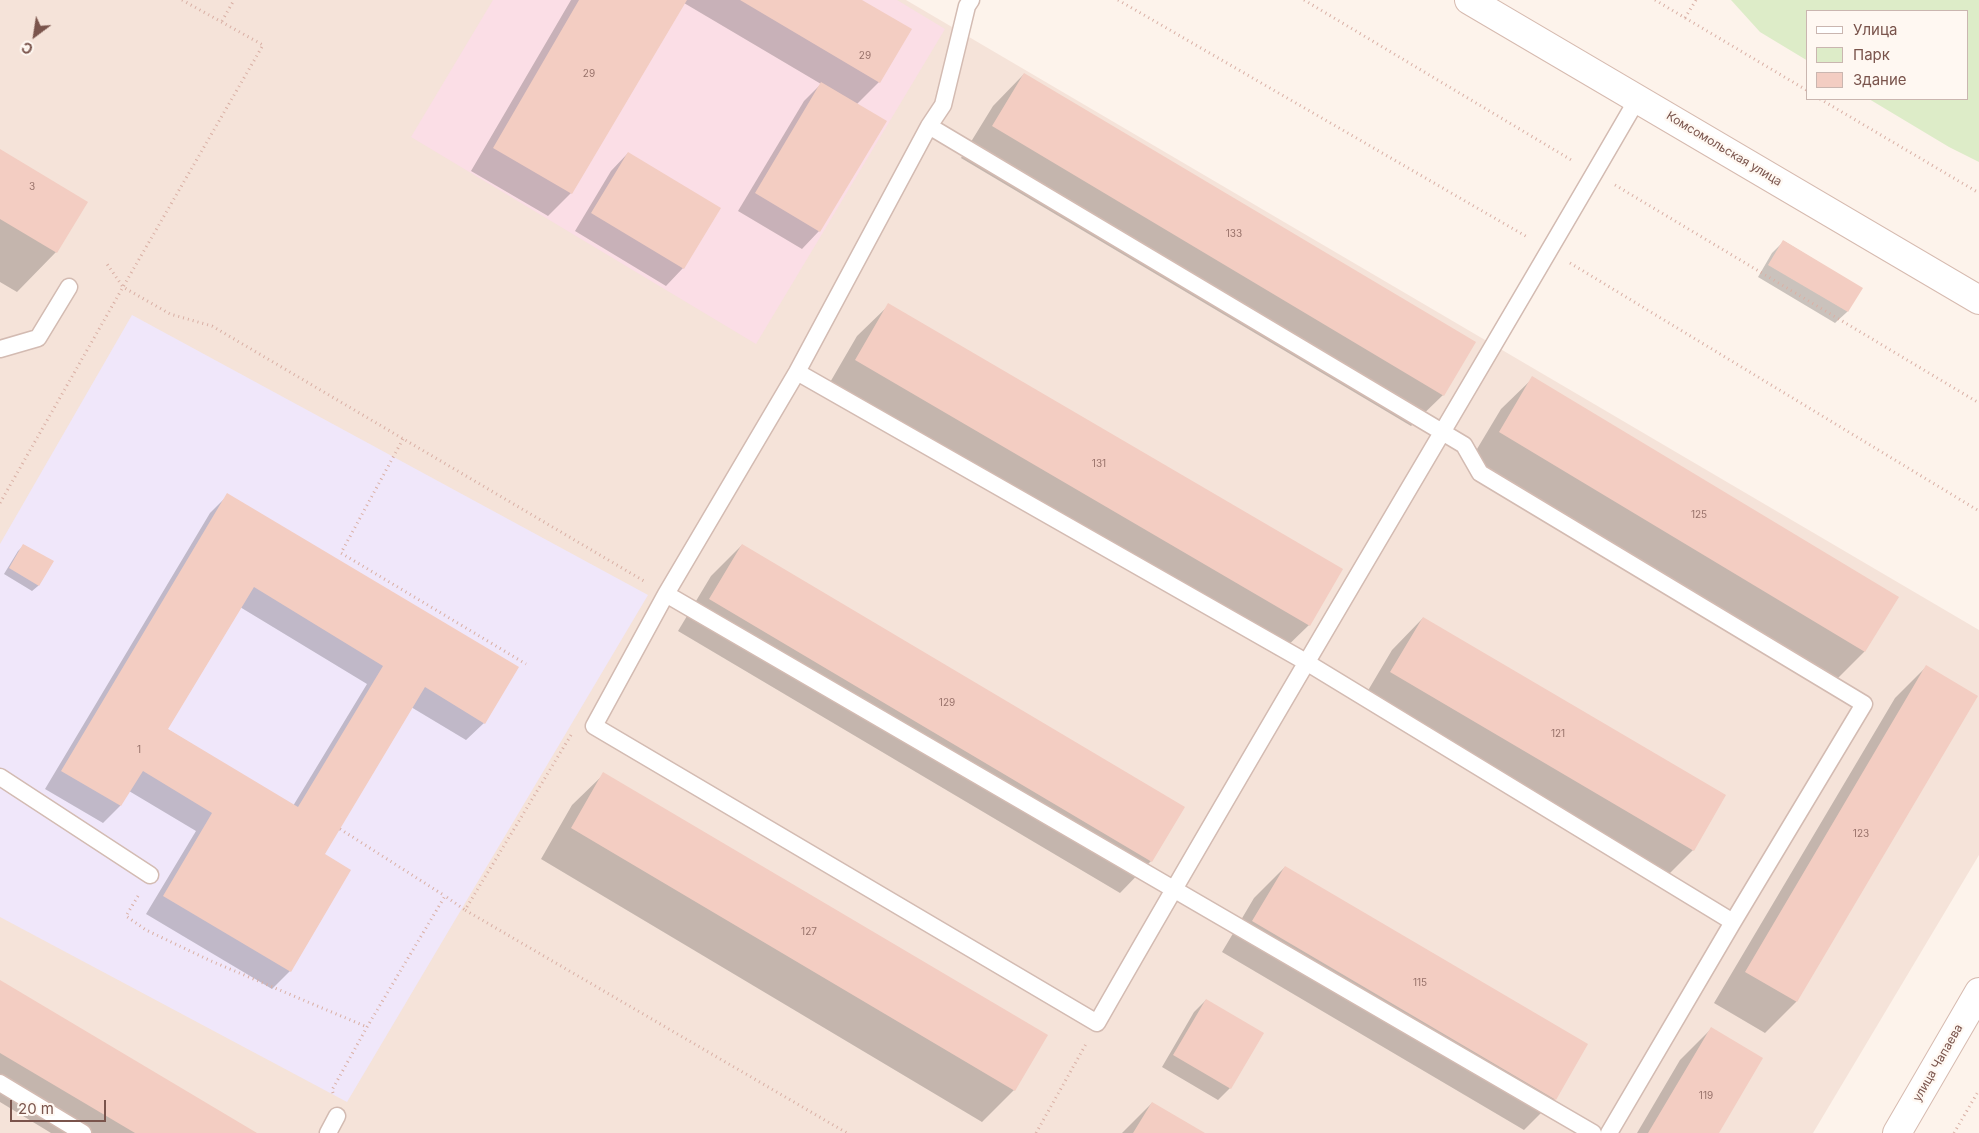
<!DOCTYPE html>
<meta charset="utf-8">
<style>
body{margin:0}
#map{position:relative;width:1979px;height:1133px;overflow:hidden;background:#fdf3eb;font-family:Inter,sans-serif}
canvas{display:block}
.legend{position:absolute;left:1806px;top:10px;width:162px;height:90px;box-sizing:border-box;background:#fff8f2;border:1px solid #cab6b0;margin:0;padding:6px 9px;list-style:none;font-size:15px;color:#7a544c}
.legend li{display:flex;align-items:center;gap:10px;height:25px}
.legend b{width:25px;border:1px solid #cab6b0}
.north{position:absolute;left:10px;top:10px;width:50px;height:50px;-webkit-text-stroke:4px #fff8f2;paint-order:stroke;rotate:211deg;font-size:14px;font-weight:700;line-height:20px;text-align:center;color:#7a544c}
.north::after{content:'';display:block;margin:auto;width:18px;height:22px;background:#7a544c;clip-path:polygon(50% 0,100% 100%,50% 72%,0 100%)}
.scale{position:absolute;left:10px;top:1100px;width:96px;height:22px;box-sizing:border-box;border:2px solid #7a544c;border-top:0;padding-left:6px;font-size:15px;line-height:18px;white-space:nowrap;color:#7a544c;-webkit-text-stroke:4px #fff8f2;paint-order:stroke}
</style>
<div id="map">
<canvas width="1979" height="1133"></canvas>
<ul class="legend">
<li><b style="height:6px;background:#fff"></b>Улица</li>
<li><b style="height:14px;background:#ddecc8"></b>Парк</li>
<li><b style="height:14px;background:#f3cdc2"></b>Здание</li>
</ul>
<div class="north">С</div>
<div class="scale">20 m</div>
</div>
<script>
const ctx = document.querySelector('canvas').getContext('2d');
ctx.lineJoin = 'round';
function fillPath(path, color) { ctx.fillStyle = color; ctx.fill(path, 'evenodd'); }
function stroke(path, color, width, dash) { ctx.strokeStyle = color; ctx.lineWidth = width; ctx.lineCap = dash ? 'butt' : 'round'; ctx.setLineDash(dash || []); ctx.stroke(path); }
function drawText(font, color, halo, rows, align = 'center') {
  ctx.font = font + ' Inter,sans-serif'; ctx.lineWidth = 4.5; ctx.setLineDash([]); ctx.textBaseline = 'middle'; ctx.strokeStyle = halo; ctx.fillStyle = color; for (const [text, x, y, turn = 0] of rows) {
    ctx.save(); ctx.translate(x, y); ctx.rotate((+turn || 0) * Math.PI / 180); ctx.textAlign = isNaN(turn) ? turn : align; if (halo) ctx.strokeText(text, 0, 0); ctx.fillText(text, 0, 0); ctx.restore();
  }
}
fillPath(new Path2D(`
 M0,0H906L1979,630V855L1813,1133H0Z`), '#f5e3d9');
fillPath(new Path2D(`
 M132,315L648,595L347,1102L0,917V544Z`), '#f0e7fa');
fillPath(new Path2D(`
 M493,0H897L945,29L756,344L411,137Z`), '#fbdee6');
fillPath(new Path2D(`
 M1731,0H1979V162L1949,147L1869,99H1968V11H1808V61L1760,32Z`), '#ddecc8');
fillPath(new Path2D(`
 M571,0H860L879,82L856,105L819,231L802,249L738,211L804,101L821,84L684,3L571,193L548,216L471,171Z
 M1024,74L1443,395L1411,426L961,158L993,106Z
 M0,150L86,202L56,252L17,292L0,282Z
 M628,153L683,268L666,286L575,231L611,171Z
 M1784,241L1861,288L1847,312L1835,323L1758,277L1772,253Z
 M889,305L1309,625L1277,656L825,391L857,336Z
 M1533,378L1897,597L1864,652L1833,683L1468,464L1501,409Z
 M228,495L484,723L466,740L411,707L323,855L290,971L272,989L146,914L196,831L129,791L120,806L103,823L45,789L210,513ZM240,607L367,684L293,806L167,729Z
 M24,545L52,562L38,586L32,591L4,574L18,551Z
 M742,545L1151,861L1120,893L678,631L711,576Z
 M1423,618L1693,850L1662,881L1360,704L1392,650Z
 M1926,667L1976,696L1796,1002L1765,1033L1714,1003L1895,698Z
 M604,774L1046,1036L1014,1090L982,1122L541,859L572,805Z
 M1285,867L1555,1099L1524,1130L1222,952L1254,898Z
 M0,982L254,1133H51L0,1102Z
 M1206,1000L1230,1088L1218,1100L1162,1067L1194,1012Z
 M1711,1029L1718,1133H1637L1680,1060Z
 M1152,1103L1202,1133H1122Z`), '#0003');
fillPath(new Path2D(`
 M579,0H687L572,194L493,148Z
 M740,0H862L912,29L880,83Z
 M1024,73L1476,342L1444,396L992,126Z
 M821,82L887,121L820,232L755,193Z
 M0,149L88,202L57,253L0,219Z
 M628,152L721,208L684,269L591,213Z
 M1783,240L1863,288L1848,312L1768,265Z
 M888,303L1343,569L1310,626L855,360Z
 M1532,376L1899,597L1865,652L1499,432Z
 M227,493L519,667L485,724L425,687L325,854L351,870L291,972L163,896L212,813L143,771L121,806L61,771ZM254,587L383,666L298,807L168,729Z
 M23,544L54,561L39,586L9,568Z
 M742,544L1185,807L1152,862L709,599Z
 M1423,617L1726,795L1694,851L1390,672Z
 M1926,665L1978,696L1797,1002L1745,972Z
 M603,772L1048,1035L1015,1091L571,828Z
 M1285,866L1588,1044L1556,1100L1252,921Z
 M0,980L257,1133H135L0,1053Z
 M1206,999L1264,1033L1231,1089L1173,1055Z
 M1711,1027L1763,1058L1719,1133H1648Z
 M1152,1102L1205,1133H1133Z`), '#f3cdc2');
const lane = new Path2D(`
 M929,126L1464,445L1480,473L1864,704L1733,922L1609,1133
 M0,349L38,338L69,287
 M797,372L1306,662L1733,922
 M666,594L797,372L929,126L943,105L967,6L971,0
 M0,777L150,875
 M0,1083L83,1133
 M328,1133L337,1116
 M1593,1133L666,594L594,726L1097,1023C1274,713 1459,407 1638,98`);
const secondary = new Path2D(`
 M1469,0L1979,300
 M1897,1133L1979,992`);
stroke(lane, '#d3bbb2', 19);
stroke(secondary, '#d6baaf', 30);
stroke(new Path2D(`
 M182,0L263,45L123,287L170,314L212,326L644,581
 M1118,0L1529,238
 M1304,0L1573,161
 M1655,0L1808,91
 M1685,18L1696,0
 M222,21L234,0
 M1820,99L1979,193
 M1615,185L1979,403
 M1570,263L1979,511
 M403,439L341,553L526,664
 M0,503L123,287L107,264
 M571,735L465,910L847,1133
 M340,829L445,896
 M138,896L126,916L146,930L211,961L367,1027
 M333,1093L332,1090L367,1027L445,896L465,910
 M1036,1133L1086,1044
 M1954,1133L1979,1090`), '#d9afa4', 3, [1, 4]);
stroke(lane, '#fff', 16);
stroke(secondary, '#fff', 28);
drawText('10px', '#98726a', null, [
 ["29",865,56],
 ["29",589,74],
 ["3",32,187],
 ["133",1234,234],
 ["131",1099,464],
 ["125",1699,515],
 ["129",947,703],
 ["121",1558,734],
 ["1",139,750],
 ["123",1861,834],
 ["127",809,932],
 ["115",1420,983],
 ["119",1706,1096]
]);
drawText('12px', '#7a544c', '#fff8f2', [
 ["Комсомольская улица",1724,149,31],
 ["улица Чапаева",1938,1063,-60]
]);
</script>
